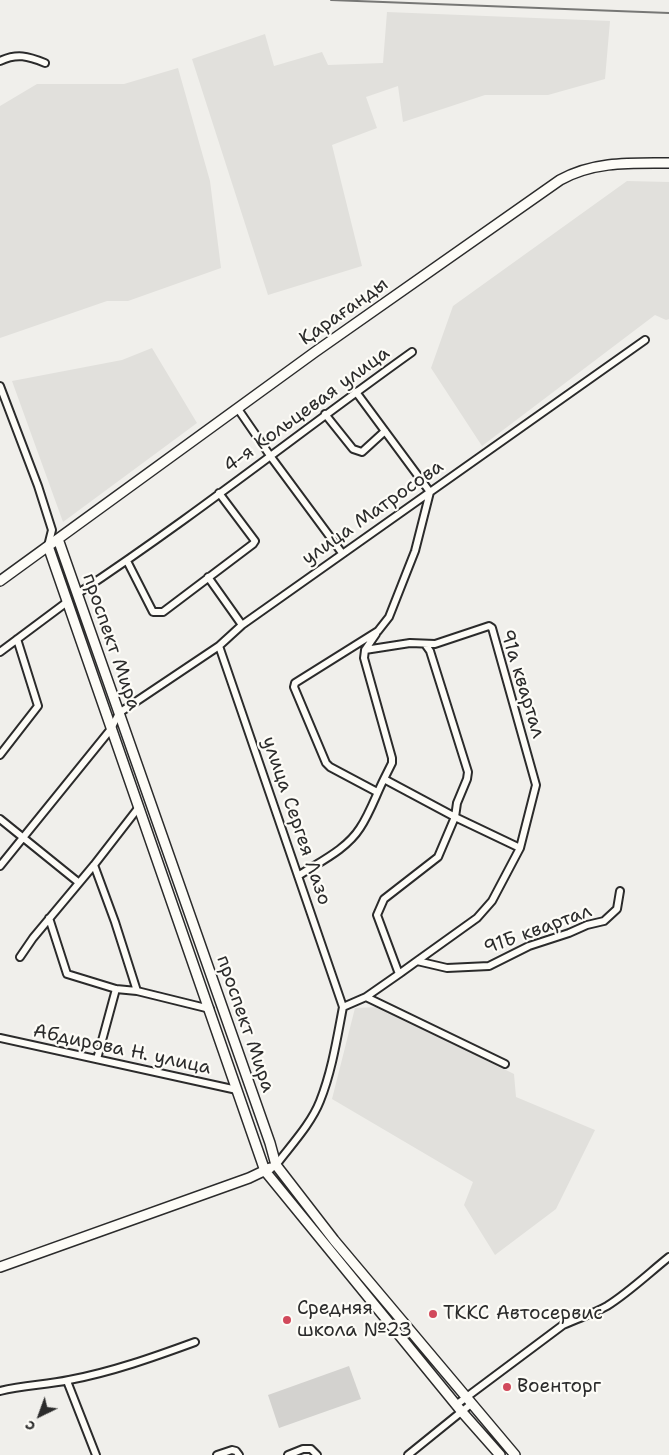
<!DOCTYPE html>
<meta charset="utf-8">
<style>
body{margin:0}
#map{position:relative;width:669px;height:1455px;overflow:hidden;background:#f0efeb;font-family:"Shantell Sans",sans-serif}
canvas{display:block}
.north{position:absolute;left:15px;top:1390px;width:50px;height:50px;-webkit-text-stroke:4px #fdfcf7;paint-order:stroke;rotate:222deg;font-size:14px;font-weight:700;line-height:20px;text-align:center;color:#2b2b2b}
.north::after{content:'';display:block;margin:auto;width:18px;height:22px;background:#2b2b2b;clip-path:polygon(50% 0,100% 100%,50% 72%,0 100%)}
</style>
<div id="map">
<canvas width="669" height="1455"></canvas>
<div class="north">С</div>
</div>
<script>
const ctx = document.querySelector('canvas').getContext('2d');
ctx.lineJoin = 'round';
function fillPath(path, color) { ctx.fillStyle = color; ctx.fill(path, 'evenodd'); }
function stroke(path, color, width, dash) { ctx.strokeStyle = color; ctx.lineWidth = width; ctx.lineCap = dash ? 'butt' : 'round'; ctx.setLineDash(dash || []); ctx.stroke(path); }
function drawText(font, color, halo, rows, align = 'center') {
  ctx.font = font + ' "Shantell Sans",sans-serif'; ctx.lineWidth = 4.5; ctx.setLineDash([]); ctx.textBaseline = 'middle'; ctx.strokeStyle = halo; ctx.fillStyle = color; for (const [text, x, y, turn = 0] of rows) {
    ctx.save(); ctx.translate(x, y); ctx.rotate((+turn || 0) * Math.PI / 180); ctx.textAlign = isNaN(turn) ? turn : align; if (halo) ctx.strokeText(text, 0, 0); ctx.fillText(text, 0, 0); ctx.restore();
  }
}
fillPath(new Path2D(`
 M387,12L610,21L605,79L548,95H485L403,122L398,86L366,97L377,128L332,145L362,266L268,295L192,59L265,34L274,66L322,52L328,65L383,63Z
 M178,68L210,181L221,268L128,301H107L0,338V106L37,84H124Z
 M627,181L669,182V319L666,320L655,315L482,446L431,368L453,306Z
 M152,348L197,423L63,522L12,381L122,360Z
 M379,1007L514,1074L516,1097L595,1130L556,1209L495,1255L464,1205L473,1182L332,1099L355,1008Z`), '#e1e0dc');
fillPath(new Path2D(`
 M349,1366L361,1399L279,1428L268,1395Z`), '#d3d2cf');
stroke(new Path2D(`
 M331,0L669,13`), '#777775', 2);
const street = new Path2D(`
 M0,61C17,53 28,56 45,63
 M0,386L38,486L52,530L48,546
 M356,392L430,492L415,551L389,617L378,631L295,683L294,687L326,763L330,767L377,792
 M238,409L271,457L342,553
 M325,414L353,449L362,452L385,431
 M127,561L153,612H163L253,544L255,541L219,493
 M208,577L242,625
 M77,594C192,518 300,432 412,352
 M376,634L365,650L364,658L392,758V763L384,779
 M425,644L430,651L468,772L467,779L457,803L455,817L438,857L384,899L377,915L399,974L417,961L447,968L489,966L529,946L569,933L587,925L604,921L617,909L620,891
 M219,646L343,1007L366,997L505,1064
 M365,650L410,643L435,644L489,626L492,628L536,785L520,848L492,901L477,918L417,961
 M0,652L67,602
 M0,755L38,706L17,639
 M0,819L78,882
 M94,865L115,922L137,991
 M0,866L111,729L119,713L219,646L242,625L645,340
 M298,876C319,862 346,850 360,828C370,813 376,795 384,779L455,817L520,848
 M49,918L67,974L116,989L137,991L210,1009
 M20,957L33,938L94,865L139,807
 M366,997L399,974
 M0,1038L237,1090
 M97,1059L116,989
 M276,1165C291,1145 311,1124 320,1101C332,1071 337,1038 343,1007
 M67,1381L96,1455
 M0,1391C23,1385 46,1385 69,1380C112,1372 154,1357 195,1342
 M456,1405L563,1325C578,1318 593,1314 607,1306C628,1293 649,1273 669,1257
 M217,1455L232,1450L236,1451L239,1455
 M288,1455L303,1449H311L317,1455
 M408,1455L471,1404`);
const secondary = new Path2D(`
 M58,539L270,1143L276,1165L334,1240L515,1455
 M48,546L265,1171L462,1412L500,1455
 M0,581L315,352L560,180C594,161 631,163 669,163
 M0,1267L249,1178L270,1168`);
stroke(street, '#2b2b2b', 10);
stroke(secondary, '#2b2b2b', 12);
stroke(street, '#fdfcf7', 6);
stroke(secondary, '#fdfcf7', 9);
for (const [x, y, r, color] of [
 [433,1314,5,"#d1495b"],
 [287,1320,5,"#d1495b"],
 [507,1387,5,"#d1495b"]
]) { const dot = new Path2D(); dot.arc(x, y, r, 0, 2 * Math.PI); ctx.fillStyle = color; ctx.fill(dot); stroke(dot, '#fdfcf7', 2); }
drawText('19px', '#2b2b2b', '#fdfcf7', [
 ["Қарағанды",344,312,-35],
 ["4-я Кольцевая улица",307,410,-36],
 ["улица Матросова",373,513,-35],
 ["проспект Мира",111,642,71],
 ["91а квартал",522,684,73],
 ["улица Сергея Лазо",296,821,71],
 ["91Б квартал",538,930,-20],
 ["проспект Мира",245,1024,71],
 ["Абдирова Н. улица",122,1050,12]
]);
drawText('19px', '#2b2b2b', '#fdfcf7', [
 ["Средняя",297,1309],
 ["школа №23",297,1331],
 ["ТККС Автосервис",443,1314],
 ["Военторг",517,1387]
], 'left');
</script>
